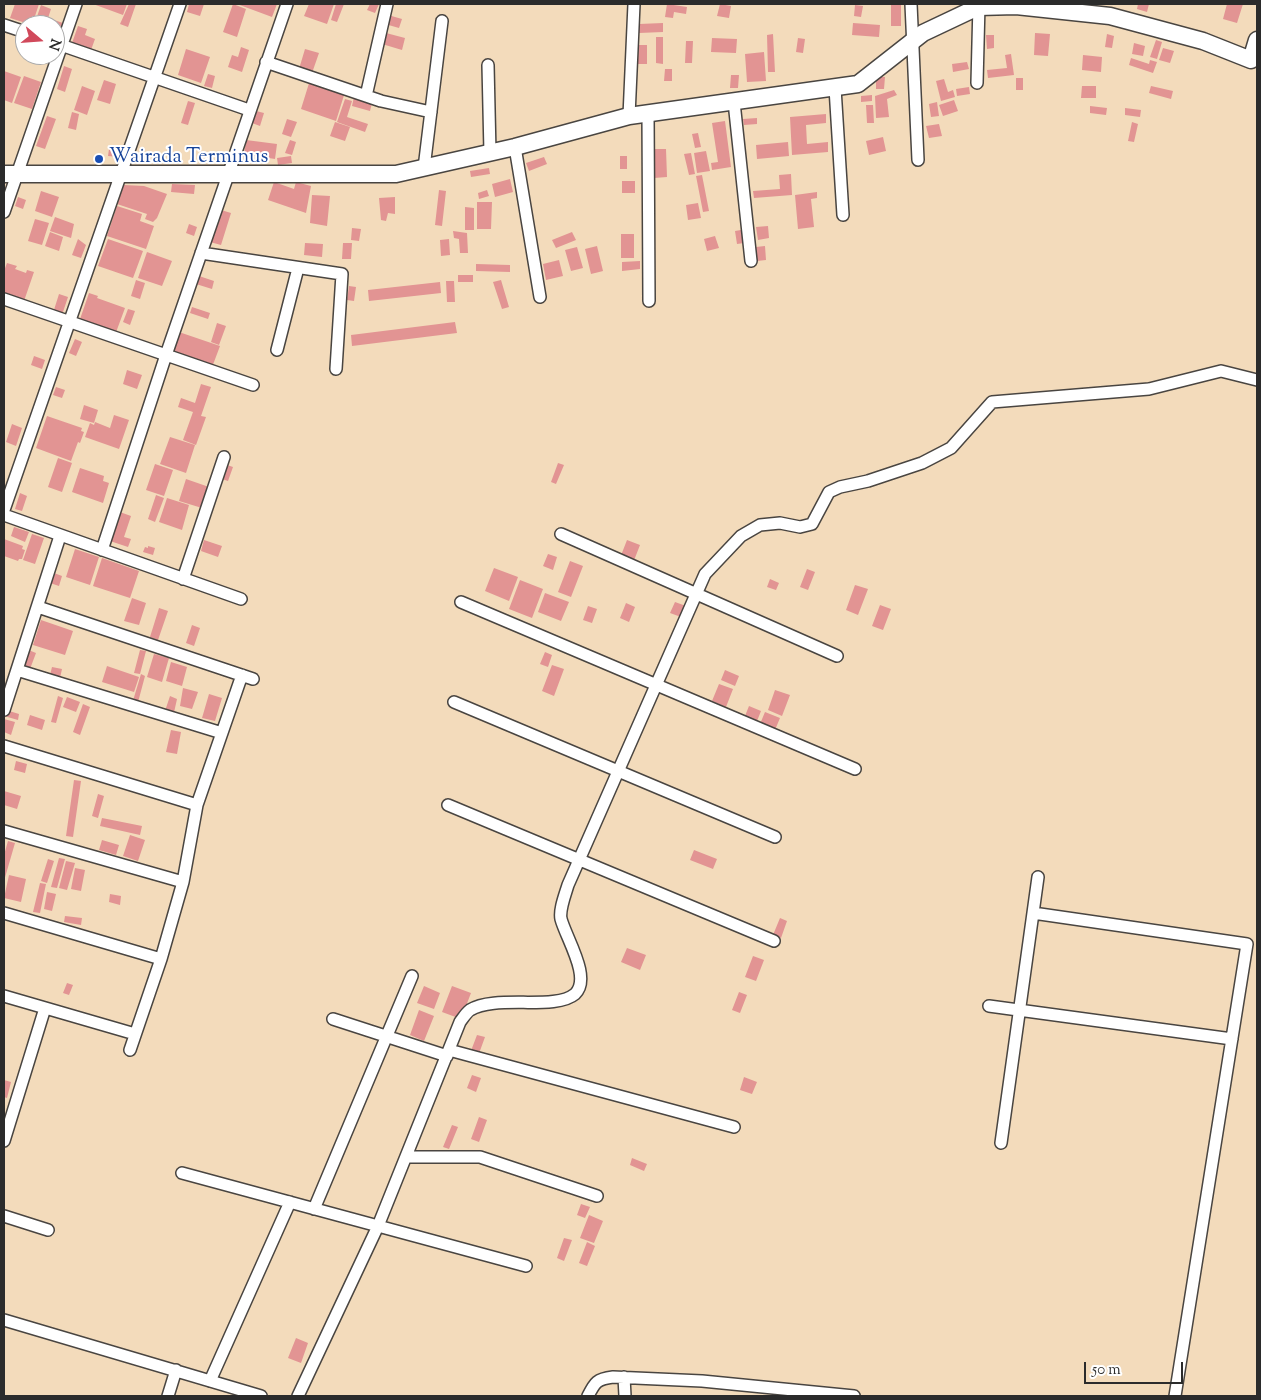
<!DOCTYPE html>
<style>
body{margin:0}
#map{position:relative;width:1261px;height:1400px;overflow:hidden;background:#f3dbbb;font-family:"Sorts Mill Goudy",serif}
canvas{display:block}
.frame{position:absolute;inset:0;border:5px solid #2b2b2b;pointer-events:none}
.north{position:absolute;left:15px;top:15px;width:50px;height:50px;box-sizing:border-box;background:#fff;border:1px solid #aaa;border-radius:50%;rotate:108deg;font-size:14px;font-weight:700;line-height:20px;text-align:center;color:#2b2b2b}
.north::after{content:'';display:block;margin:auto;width:18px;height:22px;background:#d1495b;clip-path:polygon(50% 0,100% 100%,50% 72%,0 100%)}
.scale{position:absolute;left:1084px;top:1362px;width:99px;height:22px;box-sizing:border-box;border:2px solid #2b2b2b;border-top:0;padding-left:6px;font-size:15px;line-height:18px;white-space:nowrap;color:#2b2b2b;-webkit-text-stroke:4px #fff;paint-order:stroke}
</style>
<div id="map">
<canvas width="1261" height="1400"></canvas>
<div class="frame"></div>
<div class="north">N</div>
<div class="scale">50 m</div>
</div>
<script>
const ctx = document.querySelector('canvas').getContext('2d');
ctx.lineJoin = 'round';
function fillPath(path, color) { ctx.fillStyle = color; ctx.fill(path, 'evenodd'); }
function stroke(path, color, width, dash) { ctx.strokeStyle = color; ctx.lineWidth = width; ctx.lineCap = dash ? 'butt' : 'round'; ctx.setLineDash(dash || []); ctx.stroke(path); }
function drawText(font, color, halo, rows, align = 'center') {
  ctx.font = font + ' "Sorts Mill Goudy",serif'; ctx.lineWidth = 4; ctx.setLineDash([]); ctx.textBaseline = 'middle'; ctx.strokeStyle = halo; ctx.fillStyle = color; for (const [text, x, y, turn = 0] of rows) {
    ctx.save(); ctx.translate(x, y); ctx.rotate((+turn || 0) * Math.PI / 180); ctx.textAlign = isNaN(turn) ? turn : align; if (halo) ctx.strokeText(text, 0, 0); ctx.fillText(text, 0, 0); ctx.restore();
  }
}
fillPath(new Path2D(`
 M15,4H39L32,25L10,18Z
 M93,4H127L123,15Z
 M129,4H136L128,27L120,24Z
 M189,4H204L200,16L187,12Z
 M233,4L246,9L237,37L223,32Z
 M237,4H277L272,17Z
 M309,4H334L327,24L304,16Z
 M336,4H344L337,22L331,20Z
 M370,4H379L375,13L367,10Z
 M667,4L687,7L686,14L674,12L673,18L665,17Z
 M720,4L731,6L729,18L717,16Z
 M1138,4H1149L1147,12L1137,9Z
 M1227,4H1243L1237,23L1223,19Z
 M41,5L51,9L48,18L63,23L58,38L55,37V25H34Z
 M855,5L863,6L861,17L854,16Z
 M891,5H901V26H891Z
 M388,15L402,19L399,28L385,24Z
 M663,23V32L639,33V24Z
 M853,23L880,25L879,37L852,35Z
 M78,26L87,29L85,35L95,39L91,50L72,43Z
 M386,33L405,38L402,50L382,44Z
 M1035,33L1050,34L1048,56L1034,55Z
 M773,34L775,72H768L767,35Z
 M1107,34L1114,36L1112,48L1105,47Z
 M986,35H994V48L987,49Z
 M656,37H663V64L656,63Z
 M712,38L737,39L736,53L711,52Z
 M798,38L805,39L803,53L796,52Z
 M1156,40L1162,42L1157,59L1150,57Z
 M686,41H693L692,63H685Z
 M1134,43L1145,46L1143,56L1132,54Z
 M636,45H647V64H636Z
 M241,47L249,50L242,72L228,67L232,55L238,57Z
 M1163,48L1174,51L1170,63L1159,60Z
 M186,49L210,57L201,83L178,75Z
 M305,49L319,53L312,73L299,69Z
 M764,52L766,81L747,82L745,54Z
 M1011,54L1014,75L988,78L987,70L1007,68L1005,55Z
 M1083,55L1102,57L1101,72L1082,70Z
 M1131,58L1149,64L1150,60L1157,62L1153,73L1129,65Z
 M967,62L969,69L953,72L952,64Z
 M64,66L72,69L65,92L57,89Z
 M665,69H672V81H664Z
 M4,71L21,77L12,103L4,100Z
 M208,74L215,76L212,88L204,86Z
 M731,75H739L738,88H730Z
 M24,76L41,82L32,109L14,103Z
 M876,77H885L884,89H876Z
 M1016,78H1023V90H1016Z
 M944,79L948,92L953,90L955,97L941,101L936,81Z
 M104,80L116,84L110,104L97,100Z
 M310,80L345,92L336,121L301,109Z
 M82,86L95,91L87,115L74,110Z
 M1082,86H1096V98H1081Z
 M1151,86L1173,91L1171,99L1149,93Z
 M969,87L970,94L957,96L956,89Z
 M894,90L897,95L887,99L889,117L876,118L875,96Z
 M872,95V101L861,102V96Z
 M354,97L372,103L370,111L352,106Z
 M345,99L352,101L347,117L368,124L365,132L337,122Z
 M954,100L958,111L943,116L939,105Z
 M188,101L195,103L188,125L181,123Z
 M937,102L939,116L931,117L929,104Z
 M866,105H873L874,123H867Z
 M1090,106L1107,108L1106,115L1090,113Z
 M1125,108L1141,110L1140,117L1125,115Z
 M256,111L264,113L260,126L252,123Z
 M72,112L79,114L76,130L68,128Z
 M826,114V123L806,125L807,144L828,142V152L792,155L790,117Z
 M47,116L56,119L45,149L36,146Z
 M757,118V124L744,125L743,119Z
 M287,119L297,122L291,137L282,134Z
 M725,121L731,167L712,170L711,163L718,162L712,123Z
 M335,122L350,127L345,141L330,136Z
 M1132,122L1138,124L1134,142L1128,141Z
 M939,124L942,136L929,138L926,126Z
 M698,133L701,147L695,148L692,134Z
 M883,137L886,151L869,155L866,141Z
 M246,140L277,144L275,159L244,154Z
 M290,140L296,142L292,155L285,153Z
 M788,142L789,156L757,159L756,145Z
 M109,149L120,150L119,157L108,156Z
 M652,149H666L667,177L654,178Z
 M706,151L710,171L697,173L694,153Z
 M691,153L695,174L689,175L684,154Z
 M291,156L292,163L278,165L277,158Z
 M620,156H627V169H620Z
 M544,157L547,164L529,171L526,163Z
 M489,168L490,174L471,177L470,171Z
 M791,174L792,195L754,198L753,191L780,189L779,175Z
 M702,175L709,211L703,212L696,176Z
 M510,179L513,192L495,197L492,184Z
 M622,181H635V193H622Z
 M274,182L294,189L296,182L311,186L306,213L268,200Z
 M172,184L195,185L194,194L171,192Z
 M124,185L144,186L167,194L157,218L153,222L145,219L147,214L117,204Z
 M439,190L446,191L442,226L435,225Z
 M487,190L489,196L479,199L478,193Z
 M41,191L59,197L52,217L35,211Z
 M817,192V198L811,199L814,227L798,229L795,195Z
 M312,195L330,196L327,226L310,223Z
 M18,197L26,200L23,209L15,206Z
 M395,197V214L388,213L386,221L381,220L379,198Z
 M477,202H492L491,229H477Z
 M698,203L701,218L688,220L686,205Z
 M117,206L142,214L140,221L154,226L146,249L107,236Z
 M465,207L474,208V230H465Z
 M221,210L231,213L221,245L210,242Z
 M55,217L74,224L71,238L50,231Z
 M35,219L49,223L42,245L28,241Z
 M189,224L197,227L194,236L186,233Z
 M768,226L769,238L758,240L756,227Z
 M352,228L361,229L359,241L351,240Z
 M741,230L744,243L737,244L735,231Z
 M453,231L467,233L468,253H460L459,239L454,238Z
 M50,232L63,237L59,251L45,246Z
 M572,232L576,240L556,248L552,240Z
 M621,234H634V258H621Z
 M715,236L719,248L707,251L704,239Z
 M78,239L86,245L81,258L72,255Z
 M108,239L143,251L133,278L98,266Z
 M449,239L450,255L441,256L440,240Z
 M305,243L323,244L322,257L304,255Z
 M343,243H352L351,259H342Z
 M597,246L603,271L591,274L585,249Z
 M765,246L766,260L757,261L756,247Z
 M577,247L583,268L571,271L565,250Z
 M147,252L172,261L162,286L138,278Z
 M559,260L563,276L546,280L543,264Z
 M640,261V269L622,271V262Z
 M7,263L17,266L15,269L26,273L27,270L34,272L24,301L4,294V271Z
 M476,264L510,265V272L476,271Z
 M458,275H473V282H458Z
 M199,276L214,281L212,289L196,284Z
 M136,280L145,283L140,299L131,296Z
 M501,280L509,307L502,309L493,282Z
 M446,281H454L455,302H447Z
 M440,282L441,293L369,301L368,290Z
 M349,286L356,287L354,301L347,300Z
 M89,293L98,296L97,298L125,308L115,335L79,322Z
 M59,294L68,297L62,315L53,313Z
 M192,307L210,313L208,319L190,313Z
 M128,309L135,311L130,325L123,322Z
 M455,322L457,333L352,346L351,335Z
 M217,323L226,326L219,345L211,342Z
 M176,331L220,346L211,370L167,354Z
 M75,339L82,342L76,356L69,353Z
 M34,356L45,360L42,369L31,365Z
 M127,370L142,375L137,389L123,384Z
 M201,384L211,387L201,416L206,417L196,445L183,440L193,412L178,407L181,398L195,403Z
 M56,387L65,390L62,398L53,395Z
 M84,405L98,410L94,423L80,419Z
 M114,415L129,420L119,449L85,437L90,423L94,425L95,422L110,428Z
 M47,416L82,428L81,431L84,432L80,443L78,442L71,461L36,448Z
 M12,424L22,428L16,446L6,442Z
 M170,437L195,445L186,473L160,464Z
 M58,458L72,463L62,492L48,487Z
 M558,463L564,465L556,484L551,482Z
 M155,464L173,470L164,496L146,490Z
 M224,464L233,467L228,481L219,478Z
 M80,468L104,476L103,481L109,483L103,503L72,492Z
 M186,479L209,487L202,508L179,501Z
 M20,493L27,496L22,511L15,509Z
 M156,495L164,498L155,522L148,519Z
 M167,498L189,505L182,530L159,522Z
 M117,511L131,516L124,537L131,539L128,547L107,540Z
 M14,527L29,532L25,542L11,536Z
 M32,534L44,538L35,564L23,560Z
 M4,539L23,546L22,549L25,550L22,559H19L18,561L4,556Z
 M204,540L222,546L218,557L201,551Z
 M627,540L640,545L633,563L620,558Z
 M148,546L155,548L153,555L143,552L145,547L148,548Z
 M75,549L99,557L90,585L66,577Z
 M548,554L557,557L553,570L543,566Z
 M102,558L139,571L130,598L93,586Z
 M570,561L583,566L571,597L558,592Z
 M494,568L518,577L509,601L485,591Z
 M807,569L815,572L808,590L800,587Z
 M54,573L62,576L59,586L50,583Z
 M770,579L779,583L776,590L767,587Z
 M520,580L543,589L532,618L509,609Z
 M855,585L868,589L858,615L846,610Z
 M545,593L569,602L561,621L538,612Z
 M132,598L146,603L139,625L124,621Z
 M675,602L686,606L681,617L670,613Z
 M626,603L635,607L629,622L620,618Z
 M880,605L891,609L883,630L872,626Z
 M588,606L597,609L592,623L583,620Z
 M159,608L168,611L158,640L150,637Z
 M41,620L73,631L65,655L33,645Z
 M192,625L200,628L194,646L186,643Z
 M26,649L36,653L30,669L21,666Z
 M140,650L146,651L140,674L134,673Z
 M545,652L552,655L548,667L540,664Z
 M154,654L169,658L162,682L147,677Z
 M171,662L187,667L182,686L166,681Z
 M552,665L564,669L554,696L542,691Z
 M107,666L139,677L134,692L102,682Z
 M52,667L62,669L60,678L50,675Z
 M725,670L739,676L735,686L721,680Z
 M141,674L145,676L137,706L132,704Z
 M719,684L733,689L726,707L712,701Z
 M183,688L198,692L192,709L180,706Z
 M775,690L790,695L782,716L768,710Z
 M209,694L222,698L215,721L202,718Z
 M58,696L63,698L56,723L51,722Z
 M170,696L177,699L173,717L164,714Z
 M67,697L80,702L76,712L63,707Z
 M83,704L90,707L80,735L73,732Z
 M749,706L761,711L757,721L745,716Z
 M6,710L19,714L18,720L4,716Z
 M765,712L780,718L775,730L760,724Z
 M30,715L45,720L42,730L27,725Z
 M4,719L15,722L11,735L4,732Z
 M171,730L181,732L177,754L166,752Z
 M16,761L27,764L25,773L14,770Z
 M74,780L81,781L73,837L66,836Z
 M4,791L21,796L17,809L4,805Z
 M98,794L104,796L98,818L92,816Z
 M102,818L142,826L140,835L100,826Z
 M130,835L145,840L138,861L123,856Z
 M102,840L119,845L116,855L99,850Z
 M8,841L15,843L4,881V855Z
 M694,850L717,859L713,869L690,860Z
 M59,858L65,859L57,888L51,887Z
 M48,859L54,861L47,883L41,881Z
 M66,861L75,863L67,890L59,888Z
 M75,868L85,870L81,891L71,889Z
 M9,875L26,879L21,902L4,898Z
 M40,883L46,884L40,913L33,912Z
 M47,892L56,894L52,911L44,909Z
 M110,894L121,896L120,905L109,902Z
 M65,916L82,918L81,925L64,922Z
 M780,918L787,921L781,938L773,935Z
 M627,948L646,955L640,970L621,962Z
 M753,956L764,960L756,981L745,977Z
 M67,983L73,985L69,995L63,993Z
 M424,986L440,993L434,1009L417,1003Z
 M452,986L471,993L461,1019L442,1012Z
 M739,992L747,995L740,1013L732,1010Z
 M419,1010L434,1016L424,1041L410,1035Z
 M477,1035L485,1037L477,1059L469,1056Z
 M472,1075L481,1078L476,1092L467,1088Z
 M744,1077L757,1082L752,1094L740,1090Z
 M4,1080L11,1082L7,1098L4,1097Z
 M479,1117L487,1120L479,1142L471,1139Z
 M452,1125L458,1127L449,1149L443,1147Z
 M632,1158L647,1164L644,1171L630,1165Z
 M581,1204L590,1207L585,1218L577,1215Z
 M589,1215L603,1221L594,1243L580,1238Z
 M564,1238L572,1240L564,1261L557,1258Z
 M587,1242L595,1246L587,1266L579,1263Z
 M296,1338L308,1343L301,1363L288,1358Z`), '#e29493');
const street = new Path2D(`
 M911,4L918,160
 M4,25L25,32
 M55,43L249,110
 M266,62L381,101L431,112
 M488,65L490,153
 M977,83L979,4
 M835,88L843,215
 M366,96L387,4
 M734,102L751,261
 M648,113L649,301
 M629,116L634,4
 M515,147L540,297
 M424,168L442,21
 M4,212L76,4
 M201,253L342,274L336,369
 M4,299L253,385
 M277,350L298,268
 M4,510L180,4
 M4,515L241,599
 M561,534L837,656
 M102,550L166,355L287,4
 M183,579L224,457
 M461,602L855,769
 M38,607L253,679
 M17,670L222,733
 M454,702L775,837
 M4,710L60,536
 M4,746L197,805
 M448,805L774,941
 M4,831L183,882
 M4,913L161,959
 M1033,913L1247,944L1175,1396
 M4,996L135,1034
 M989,1006L1232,1039
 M333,1019L447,1056
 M130,1050L161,959L183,882L197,805L242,675
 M449,1050L734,1127
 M4,1141L45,1008
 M1001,1143L1038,877
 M406,1157H480L597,1196
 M182,1173L526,1266
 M314,1209L412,976
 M4,1216L48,1230
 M4,1320L261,1396
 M624,1377L625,1396
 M210,1381L290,1202
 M168,1396L176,1370
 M298,1396L378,1226L460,1022C463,1018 466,1013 470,1010C495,994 555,1011 575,994C592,978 566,938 561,919C559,910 565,895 568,885L705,574L741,536L760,525L780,523L800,527L812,524L829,492L840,487L868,481L922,463L951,448L992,402L1149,389L1221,371L1257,380
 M588,1396C595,1382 597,1379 613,1377L702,1381L854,1396`);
const secondary = new Path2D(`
 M4,174H396L515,147L629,116L858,84L923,33L978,7L1016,6L1110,16L1203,41L1251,60L1257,40`);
stroke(street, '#494541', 14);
stroke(secondary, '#494541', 19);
stroke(street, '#fff', 11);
stroke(secondary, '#fff', 16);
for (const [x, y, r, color] of [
 [99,159,5,"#1a4fb4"]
]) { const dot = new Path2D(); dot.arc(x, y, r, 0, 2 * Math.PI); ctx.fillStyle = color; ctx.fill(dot); stroke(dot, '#fff', 2); }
drawText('20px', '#164399', '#fff', [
 ["Wairada Terminus",109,159]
], 'left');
</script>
